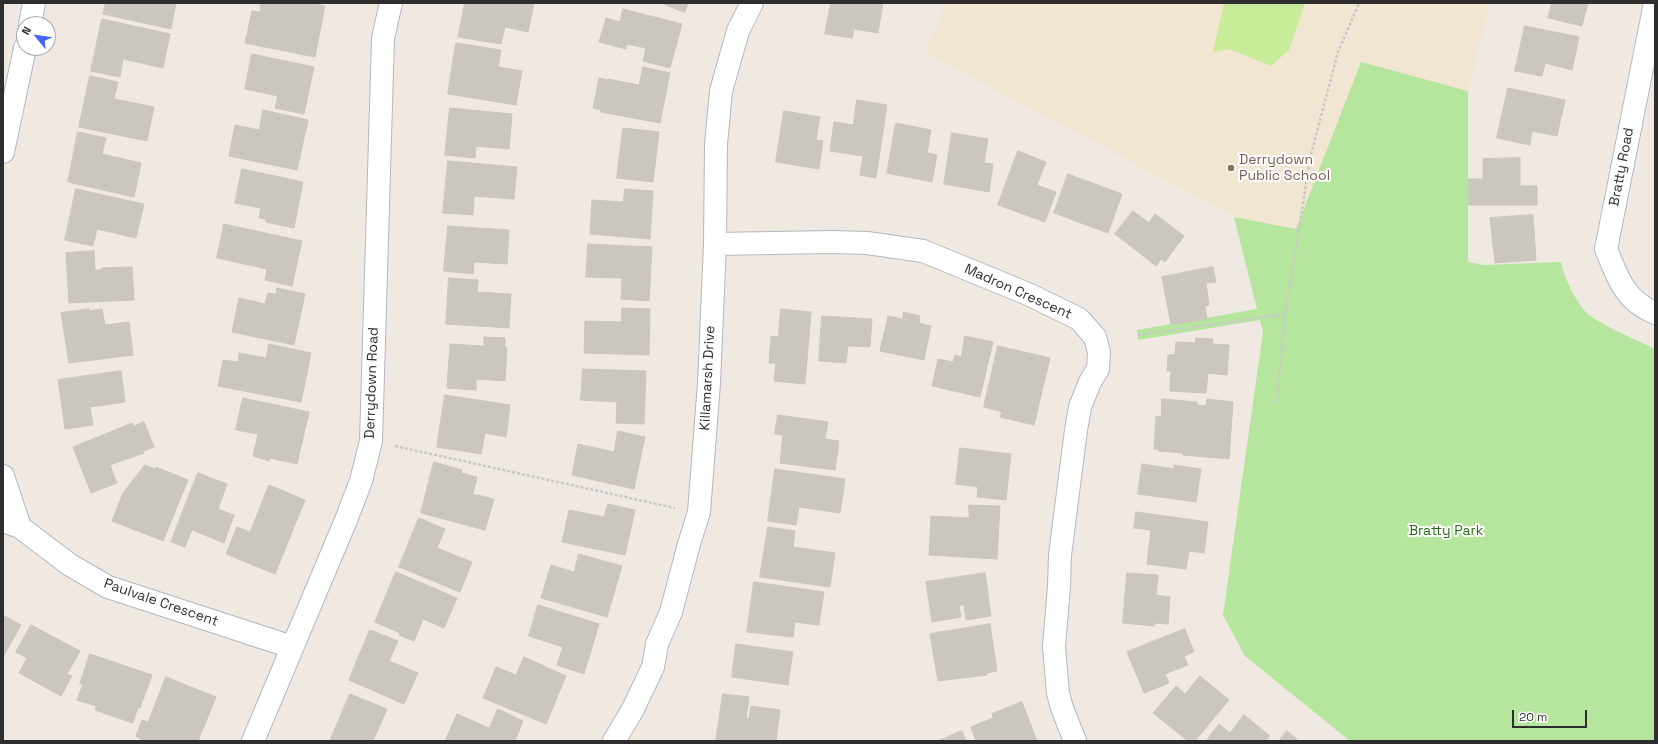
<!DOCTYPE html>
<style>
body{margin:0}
#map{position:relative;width:1658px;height:744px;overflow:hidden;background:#efe9e1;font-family:"Space Grotesk",sans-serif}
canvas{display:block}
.frame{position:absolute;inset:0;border:4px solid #2e2e2e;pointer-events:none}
.north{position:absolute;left:16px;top:16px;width:40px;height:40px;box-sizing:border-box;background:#fff;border:1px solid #ababab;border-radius:50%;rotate:299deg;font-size:11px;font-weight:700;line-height:16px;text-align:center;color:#2e2e2e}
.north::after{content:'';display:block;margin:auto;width:14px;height:18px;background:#4264fb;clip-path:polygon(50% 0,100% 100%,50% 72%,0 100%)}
.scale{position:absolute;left:1512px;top:710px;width:75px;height:18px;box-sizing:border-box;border:2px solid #2e2e2e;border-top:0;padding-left:5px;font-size:12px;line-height:14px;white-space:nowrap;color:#2e2e2e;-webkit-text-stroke:3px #fff;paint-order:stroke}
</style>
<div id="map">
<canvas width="1658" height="744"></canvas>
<div class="frame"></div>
<div class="north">N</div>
<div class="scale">20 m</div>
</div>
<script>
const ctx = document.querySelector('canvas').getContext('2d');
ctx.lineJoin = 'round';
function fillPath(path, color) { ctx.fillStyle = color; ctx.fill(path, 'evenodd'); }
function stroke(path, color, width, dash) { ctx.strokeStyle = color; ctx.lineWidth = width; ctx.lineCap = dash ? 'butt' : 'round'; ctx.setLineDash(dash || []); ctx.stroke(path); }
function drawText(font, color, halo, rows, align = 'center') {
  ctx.font = font + ' "Space Grotesk",sans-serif'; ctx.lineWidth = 4; ctx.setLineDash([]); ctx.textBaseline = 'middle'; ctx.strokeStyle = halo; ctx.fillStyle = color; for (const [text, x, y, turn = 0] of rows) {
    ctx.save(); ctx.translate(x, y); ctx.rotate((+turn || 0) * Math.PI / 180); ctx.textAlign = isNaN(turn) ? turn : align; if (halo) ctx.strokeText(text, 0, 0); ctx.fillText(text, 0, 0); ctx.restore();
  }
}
fillPath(new Path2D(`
 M946,3H1490L1468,91L1361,63L1289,245L925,53Z`), '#f0e6d1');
fillPath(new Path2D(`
 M1361,62L1468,91V262L1484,265L1561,262C1564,279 1579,309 1593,318C1612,330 1635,339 1655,349V741H1350L1245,656L1223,615L1263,332L1260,320L1138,340L1137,330L1257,309L1234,217L1296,229Z`), '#b6e59e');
fillPath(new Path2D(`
 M1224,3H1305L1289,50L1271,66L1229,49L1213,52Z`), '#c9ec9a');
const building = new Path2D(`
 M106,3H176L171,29L103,14Z
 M261,3H308L325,6L315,57L245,43L252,11L260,12Z
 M465,3H534L528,32L505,27L501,44L458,37Z
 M661,3H688L685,12Z
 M831,3H883L878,33L854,29L852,38L825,34Z
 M1552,3H1588L1582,26L1548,18Z
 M623,9L682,24L670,68L643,61L646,48L627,44L626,49L599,42L606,18L620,22Z
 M102,19L170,34L163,68L123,59L120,77L91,71Z
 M1525,26L1579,37L1572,70L1545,63L1542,76L1515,71Z
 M456,43L501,50L498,67L522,71L516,105L448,94Z
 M252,54L314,67L304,114L275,108L278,96L245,89Z
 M643,67L670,73L660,123L601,112V110L593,108L599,78L607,80L608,79L639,85Z
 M90,76L118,82L114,99L154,107L147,141L79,127Z
 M1508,88L1565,100L1557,136L1532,131L1530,145L1497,138Z
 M857,100L887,105L876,178L860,175L863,156L830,151L834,122L853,125Z
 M450,108L512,114L509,149L476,146L475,158L445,155Z
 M263,110L308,120L297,170L229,156L235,125L259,130Z
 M784,111L820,117L816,140L823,141L819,169L776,162Z
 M896,123L931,130L927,153L937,155L932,182L887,173Z
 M623,128L659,132L653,182L617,178Z
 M78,132L106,138L102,154L141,163L134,197L68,182Z
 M952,133L988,139L984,163L993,164L989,192L944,184Z
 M1018,151L1046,162L1037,185L1056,192L1045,222L998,205Z
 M1520,158V186H1537V205H1469L1468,179H1483V159Z
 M448,161L517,167L514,199L474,196L473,215L443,213Z
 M242,169L303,182L294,228L266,222V219L259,218L261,208L235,203Z
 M1068,174L1122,194L1108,233L1054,213Z
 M76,189L144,204L136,238L97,229L93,246L65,240Z
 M625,189L653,191L650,239L590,234L592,200L623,202Z
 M1133,211L1149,223L1155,214L1184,236L1165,262L1161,259L1156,266L1115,234Z
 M1533,215L1536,260L1495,263L1490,218Z
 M224,224L302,241L292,286L265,280L267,269L217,258Z
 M448,226L509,230L507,264L474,262L473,274L444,271Z
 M588,244L652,247L649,301L621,299L622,278L586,277Z
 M94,251L95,270H102L101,268L132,267L134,300L69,303L66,253Z
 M1213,267L1216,282L1206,283L1209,305L1205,306L1207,319L1171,325L1162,277Z
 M449,278L478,280L477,292L511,294L509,328L446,324Z
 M277,288L305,294L294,345L232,332L239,298L265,304L268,293L276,294Z
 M622,308L650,309L649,355L584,353L585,321L621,322Z
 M89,309V311L102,309L105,325L129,322L133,355L69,363L61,313Z
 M781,309L811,312L805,384L774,381L776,363H769L771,336L778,337Z
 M904,312L920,316L919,323L931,326L924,360L880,351L888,316L902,319Z
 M822,316L872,319L870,347L848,346L846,363L819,361Z
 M965,336L993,342L980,397L932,386L938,359L953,362L955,355L961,357Z
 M484,337L505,338V347L507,348L505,381L476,379V390L447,388L450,344L484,346Z
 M1196,338L1213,339L1212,344L1229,345L1227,375L1208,373L1206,393L1170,391L1171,371H1167L1168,355H1175L1176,342L1195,343Z
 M269,344L311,353L301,402L218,386L223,360L238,362L239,353L266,358Z
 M998,346L1050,358L1034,425L1000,417L1002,412L984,407Z
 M583,369L646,371L644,424L616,423L617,402L581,400Z
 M121,371L125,402L90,407L93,425L65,429L58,380Z
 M445,395L510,405L506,437L485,433L481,454L437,447Z
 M243,398L309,412L297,464L270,458L269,461L253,456L258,434L236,430Z
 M1162,399L1197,402V405L1206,406L1207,399L1233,402L1229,459L1183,455V453L1158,451V449H1154L1156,416L1161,417Z
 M778,415L828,422L825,439L839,441L835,470L780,463L783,435L775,434Z
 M144,422L154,447L143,451L144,453L110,465L117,483L91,493L73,447L132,423L134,426Z
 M618,431L645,437L634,489L572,475L578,444L614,452Z
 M960,448L1011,454L1006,500L977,497L978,487L956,484Z
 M434,462L462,470L461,473L477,477L473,494L494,499L485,530L421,513Z
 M1142,464L1174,469V465L1201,469L1196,502L1138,494Z
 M145,465L155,469L156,467L188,480L163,541L112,521L123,493Z
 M775,469L845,479L840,513L799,507L796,525L768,521Z
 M198,473L227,484L218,509L234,515L224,543L192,530L185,547L171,542Z
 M269,485L305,500L275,574L226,554L237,527L250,532Z
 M608,504L635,510L625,555L562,542L569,510L604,517Z
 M969,505L1000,506L997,559L929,555L931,516L969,518Z
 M1136,512L1208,522L1204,553L1189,551L1186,569L1147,564L1151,530L1134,528Z
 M419,518L445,529L437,548L472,562L460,592L399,567Z
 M768,527L795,531L793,547L835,553L830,587L760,577Z
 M579,554L622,566L607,617L541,598L551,565L574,572Z
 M396,572L457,598L444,628L423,619L414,641L399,635L400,633L375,622Z
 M985,573L991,616L966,620L964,605H959L961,617L932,622L926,582Z
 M1127,573L1158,575L1156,595L1170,597L1168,624L1155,623L1154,626L1123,623Z
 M754,582L824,592L819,625L795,622L793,637L747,632Z
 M538,605L599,624L584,674L557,665L563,647L529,636Z
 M3,615L21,625L3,657Z
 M990,624L997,671L986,673L987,675L938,681L930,634Z
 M31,625L80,651L67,674L72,676L61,696L19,673L27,658L16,652Z
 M1185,629L1194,652L1184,656L1188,665L1165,674L1169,683L1144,693L1127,652Z
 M370,630L398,641L389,661L418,673L404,704L349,680Z
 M736,644L793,652L788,685L732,677Z
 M90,654L152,675L140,708L138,707L133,723L95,710L96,706L77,700L83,684H80Z
 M524,657L566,676L546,724L483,698L496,667L516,675Z
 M1200,676L1229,700L1195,741H1188L1153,713L1176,686L1185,694Z
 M166,677L216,697L198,741H143L136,736L142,720L148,722Z
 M350,694L387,709L373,741H330Z
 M723,694L749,697L746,719H749L751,706L780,710L776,741H716Z
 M1022,702L1037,741H976L971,727L993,718L992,714Z
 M498,709L523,721L515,741H445L457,714L489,728Z
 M1244,715L1270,736L1266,741H1206L1219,724L1230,733Z
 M962,731L966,741H938Z
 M1287,731L1299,741H1279Z`);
fillPath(building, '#cbc7bf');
stroke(building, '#cbc5ba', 1);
const minor = new Path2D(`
 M1655,3L1606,249C1618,278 1624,300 1655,313
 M30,24L34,3
 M3,152L25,48
 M715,244L832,242L867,243L923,251L1028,294L1079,319L1095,337L1099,352L1098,369L1090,382L1080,407L1076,430L1060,555L1059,586L1054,647L1058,693L1062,708L1075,741
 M3,476L20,527
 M3,521L20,527L70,565L108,587L292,647
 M253,741L346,520L361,481L371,441L383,38L391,3
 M614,741L632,711L653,667L657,644L671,612L689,544L699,512L709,383L715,244L716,144L721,91L738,31L752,3`);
stroke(minor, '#b4b7c1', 24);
stroke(new Path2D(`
 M1138,335L1285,314L1311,154L1338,52L1359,3
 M1277,402L1285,314
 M395,446L675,508`), '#c9c9c9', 2.5, [3, 2]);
stroke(minor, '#fff', 22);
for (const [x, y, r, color] of [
 [1231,168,4,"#8d6e63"]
]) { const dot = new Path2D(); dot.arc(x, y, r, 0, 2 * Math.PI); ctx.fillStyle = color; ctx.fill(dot); stroke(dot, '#fff', 1.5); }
drawText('14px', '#785e54', '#fff', [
 ["Derrydown",1239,160],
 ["Public School",1239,176]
], 'left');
drawText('14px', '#2e2e2e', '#fff', [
 ["Bratty Road",1622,167,-79],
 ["Madron Crescent",1018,292,24],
 ["Killamarsh Drive",708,378,-87],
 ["Derrydown Road",372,383,-88],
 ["Paulvale Crescent",161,603,19]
]);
drawText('14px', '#2c6e1b', '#fff', [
 ["Bratty Park",1446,531]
]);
</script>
